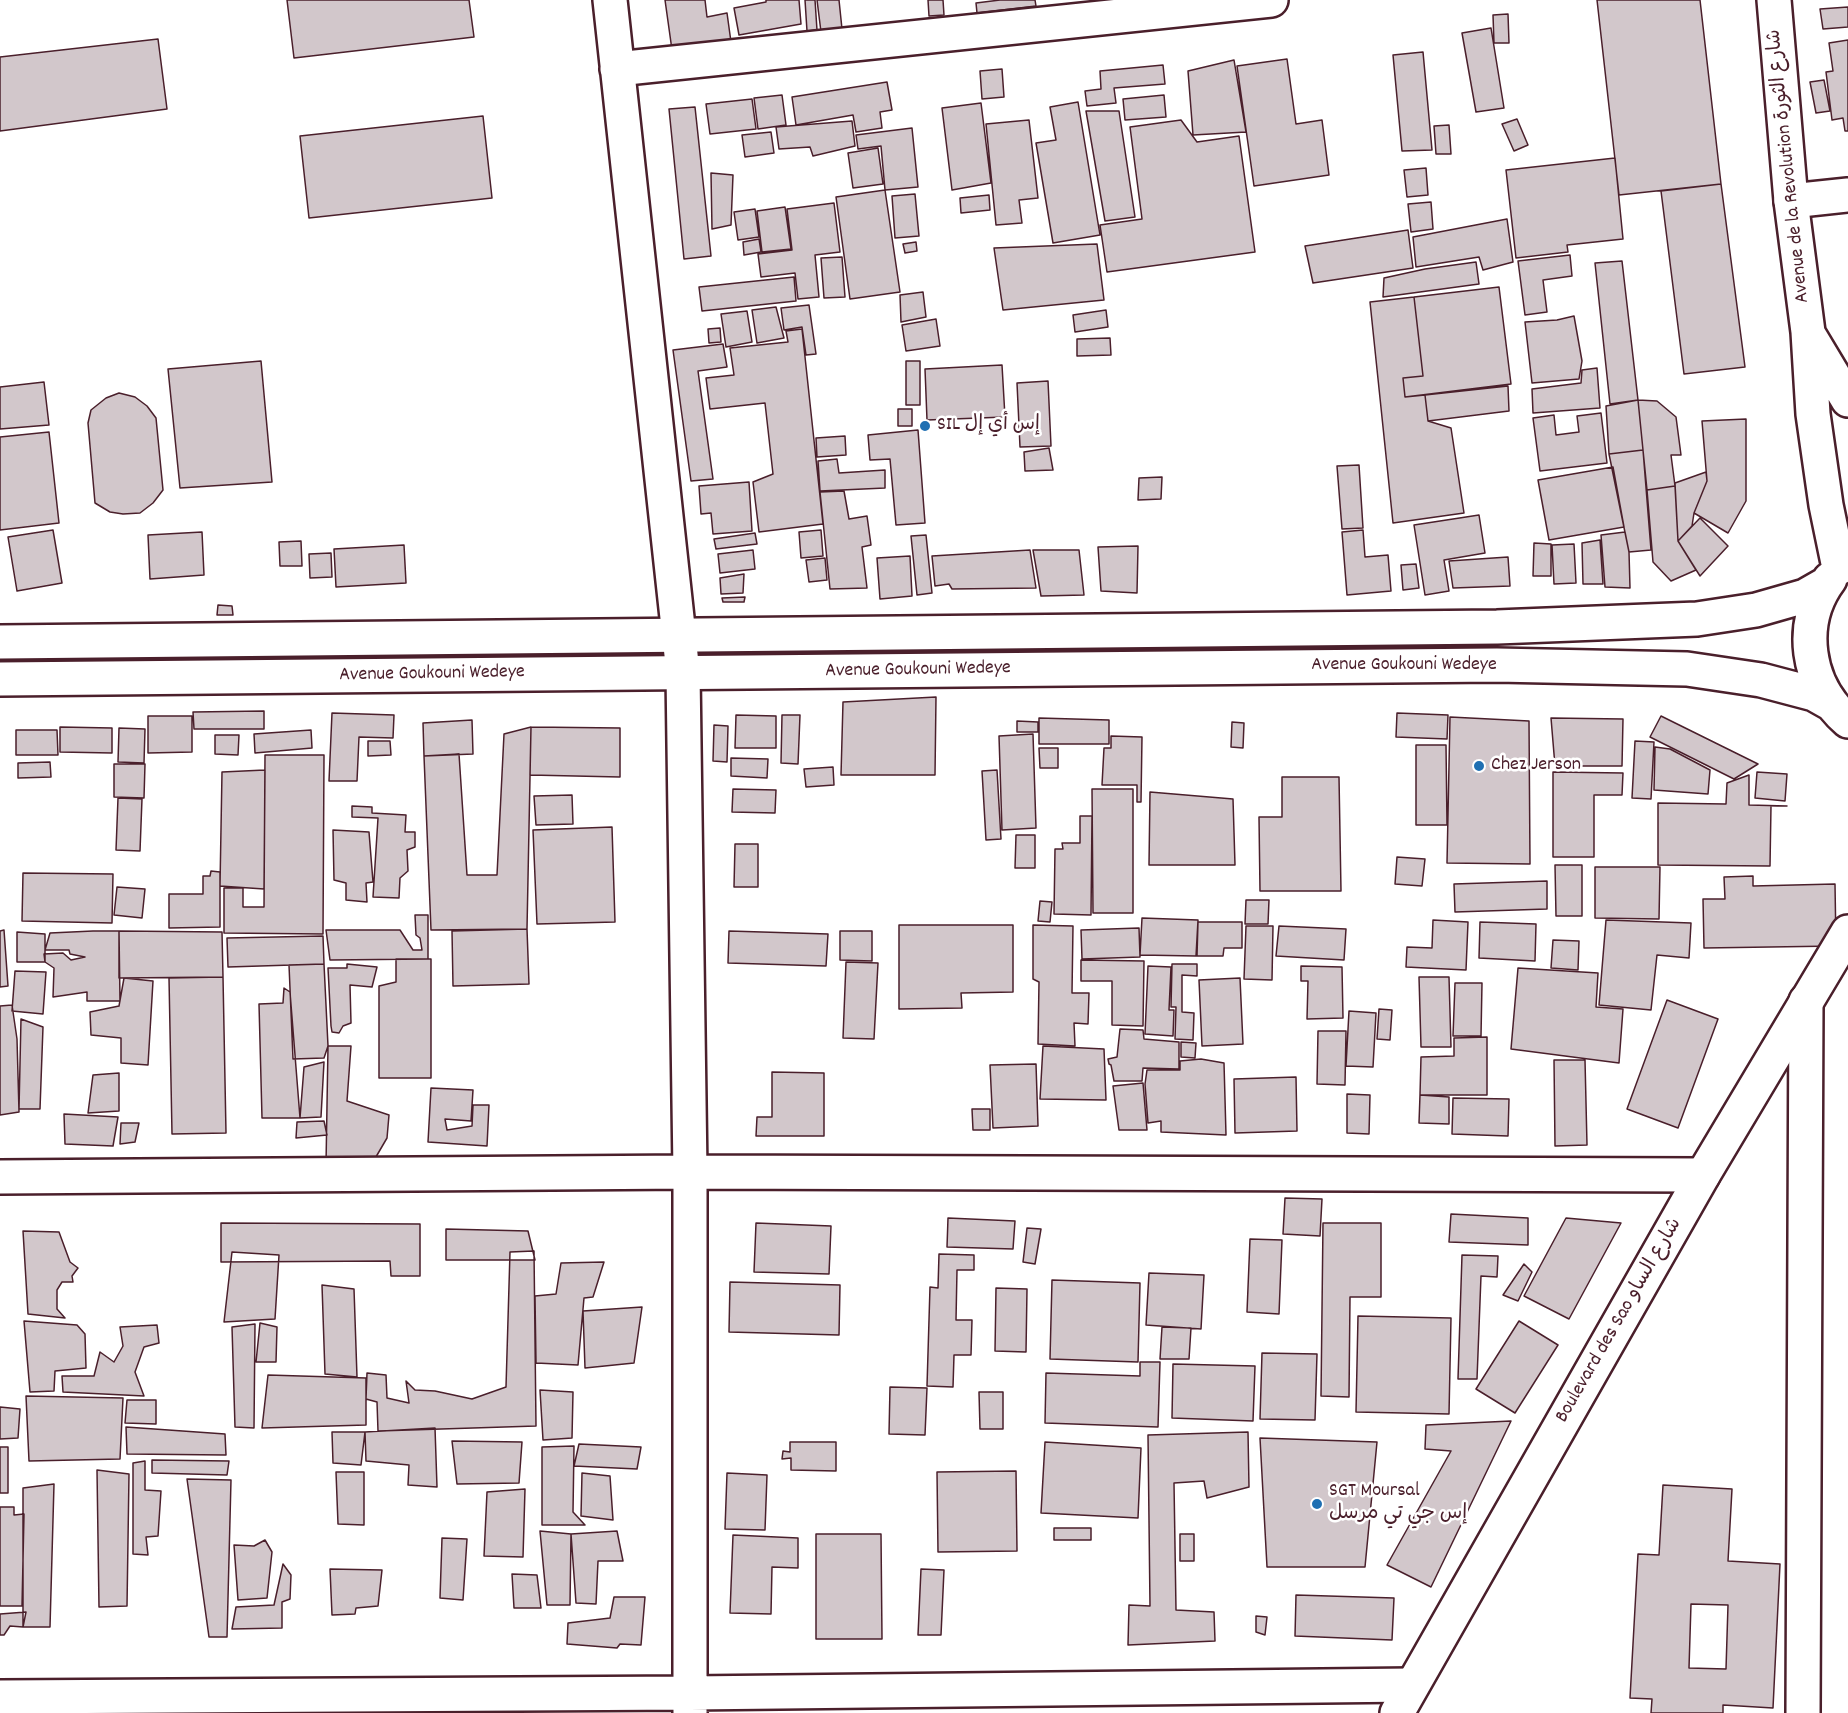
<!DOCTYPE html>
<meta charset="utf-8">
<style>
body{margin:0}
canvas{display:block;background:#fff}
</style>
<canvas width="1848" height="1713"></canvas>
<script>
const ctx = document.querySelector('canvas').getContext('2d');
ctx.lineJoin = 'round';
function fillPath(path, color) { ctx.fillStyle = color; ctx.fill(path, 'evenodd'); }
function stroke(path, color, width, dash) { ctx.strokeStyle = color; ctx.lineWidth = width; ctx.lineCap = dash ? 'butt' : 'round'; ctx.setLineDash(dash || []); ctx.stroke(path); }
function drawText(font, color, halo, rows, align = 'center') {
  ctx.font = font + ' Dekko,"Playpen Sans Arabic",sans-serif'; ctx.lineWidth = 5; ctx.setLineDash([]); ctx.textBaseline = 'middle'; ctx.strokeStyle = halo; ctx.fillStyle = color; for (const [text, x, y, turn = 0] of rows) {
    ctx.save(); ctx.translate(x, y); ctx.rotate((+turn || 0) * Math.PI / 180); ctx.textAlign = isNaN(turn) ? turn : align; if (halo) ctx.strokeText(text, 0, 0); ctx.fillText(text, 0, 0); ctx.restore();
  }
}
const building = new Path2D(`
 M287,0H469L474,37L294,58Z
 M665,0H705L707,17L727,13L731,42L672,50Z
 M766,0H799L801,24L739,35L734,8L766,2Z
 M805,0H815L817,30L807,31Z
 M817,0H839L842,29L821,32Z
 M928,0H943L944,15L929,16Z
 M1000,0H1035L1036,6L977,13L976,3Z
 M1597,0H1700L1721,184L1619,195Z
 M1848,7V27L1823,29L1820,9Z
 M1508,14L1509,43H1494L1493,15Z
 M1491,28L1504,108L1476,112L1462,33Z
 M158,39L167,109L0,131V57Z
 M1848,40V131H1845L1843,118L1832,120L1826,72L1833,71L1829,43Z
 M1423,52L1432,150L1402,151L1393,55Z
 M1287,59L1296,124L1322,120L1329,175L1254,186L1237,66Z
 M1234,60L1246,132L1193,135L1188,71Z
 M1163,65L1165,84L1114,88L1116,103L1087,106L1085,91L1101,89L1100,71Z
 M1002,69L1004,97L982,99L980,71Z
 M1824,80L1830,111L1816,113L1810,82Z
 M887,82L892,110L880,112L882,128L856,132L853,115L796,125L792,97Z
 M782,95L786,125L758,129L754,98Z
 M1164,95L1166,117L1125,120L1123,99Z
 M752,99L756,129L710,134L706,104Z
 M1078,102L1100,235L1053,243L1036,143L1056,140L1050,107Z
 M981,103L991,183L952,190L942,108Z
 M695,107L711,256L684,259L669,109Z
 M1086,111H1119L1135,217L1105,221Z
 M483,116L492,198L309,218L300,136Z
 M1517,119L1528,145L1514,151L1502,124Z
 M1029,120L1038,198L1019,200L1022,223L996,225L986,124Z
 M1181,120L1197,142L1239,136L1255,252L1107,272L1100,225L1142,219L1130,127Z
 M852,121L855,146L813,156L810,147L779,149L776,127Z
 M1449,125L1451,154H1436L1434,126Z
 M912,128L918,187L885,190L881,146L858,149L856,135Z
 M771,132L774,153L745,157L742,135Z
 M878,148L883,184L853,188L848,153Z
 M1615,158L1623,239L1567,245L1568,252L1516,258L1506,170Z
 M1426,168L1428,195L1407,197L1404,170Z
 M711,173L733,175L731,225L712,229Z
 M1721,184L1745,367L1684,374L1661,191Z
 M885,190L900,292L850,299L836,197Z
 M915,194L919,236L895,238L892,196Z
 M989,195L990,210L961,213L960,198Z
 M1431,202L1433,229L1411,232L1408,204Z
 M834,203L840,252L815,255L819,297L798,299L795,273L761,277L758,254L792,250L787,209Z
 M785,207L791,249L762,252L757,211Z
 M755,209L759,237L738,240L734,212Z
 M1507,219L1513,262L1483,270L1479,257L1416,267L1413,237Z
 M1408,230L1413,268L1313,283L1305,246Z
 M759,239L761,252L744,255L743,242Z
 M916,242L917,251L905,253L903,244Z
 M1097,244L1104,300L1003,310L994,248Z
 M1570,255L1572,276L1543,280L1547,312L1525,315L1518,261Z
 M842,257L845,297L824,298L821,258Z
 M1622,261L1638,400L1610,404L1595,263Z
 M1476,262L1479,284L1383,297L1384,278L1425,269Z
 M794,277L796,301L702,311L699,287Z
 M1499,287L1511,384L1405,397L1403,378L1423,376L1414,297Z
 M923,292L926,317L901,322L900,295Z
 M1414,297L1423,376L1403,378L1405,397L1425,395L1428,421L1451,428L1464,513L1393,523L1370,302Z
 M809,305L816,354L806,355L802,327L784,330L781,308Z
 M776,307L784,338L757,343L752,310Z
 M1106,310L1108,327L1075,332L1073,315Z
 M747,311L752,342L726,347L721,314Z
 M1574,316L1582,361L1579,379L1532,383L1525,322L1557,320Z
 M936,319L940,346L906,351L902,325Z
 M720,328L721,342L709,343L708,329Z
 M802,329L823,524L759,532L753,482L773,474L765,403L710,409L706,378L734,375L730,348L788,342L786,331Z
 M1110,338L1111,355L1077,356V339Z
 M723,344L727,367L698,371L713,479L691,481L673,350Z
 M261,361L272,482L180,488L168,369Z
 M906,361H920V405H906Z
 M1002,365L1005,417L927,420L925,369Z
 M1597,368L1600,408L1533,413L1532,389L1581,383L1582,370Z
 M1048,381L1051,446L1020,447L1017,383Z
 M44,382L49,425L0,429V387Z
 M1508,386L1509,411L1428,421L1425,395Z
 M119,393L135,397L147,406L156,418L163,490L153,503L140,513L123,514L110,512L95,503L88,423L91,410L106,398Z
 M1638,400L1657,401L1676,417L1681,455H1671L1675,486L1647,490Z
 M1638,400L1643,450L1609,454L1606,406Z
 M898,409H912V426H898Z
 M1601,413L1607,463L1540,471L1533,418L1554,415L1556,435L1579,432L1577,416Z
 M1746,419V501L1728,533L1694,513L1707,481L1702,421Z
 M918,430L925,523L896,525L890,459L870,460L868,435Z
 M49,432L59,523L0,530V437Z
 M845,436L846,455L817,457L816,438Z
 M1049,448L1053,470L1025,471L1024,452Z
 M1643,450L1651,550L1629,552L1609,454Z
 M837,459L839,473L885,470V488L820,491L818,461Z
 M1359,465L1363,528L1342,529L1337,466Z
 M1613,467L1624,527L1549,540L1538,480Z
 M1706,472L1707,481L1694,513L1692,526L1678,541L1675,483Z
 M1162,477L1161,499L1138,500L1139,478Z
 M749,482L752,531L713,534L711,513L701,514L699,486Z
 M1675,486L1678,541L1696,570L1671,581L1653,562L1647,490Z
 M844,491L849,519L867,516L871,545L862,547L867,588L830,589L820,492Z
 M1479,515L1485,553L1444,560L1449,591L1425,595L1414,525Z
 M1700,518L1728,546L1700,576L1678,541Z
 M53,530L62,583L17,591L8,537Z
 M821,530L823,556L801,558L799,532Z
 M1363,530L1365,557L1388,555L1391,591L1347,595L1342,532Z
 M202,532L204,575L150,579L148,535Z
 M1625,532L1629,552L1630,588L1605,587L1601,535Z
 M755,533L757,544L716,549L714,539Z
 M926,535L932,593L917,595L911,536Z
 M1600,540L1603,584H1583L1582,543Z
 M301,541L302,566H280L279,542Z
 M1534,543L1551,544V576H1533Z
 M1574,544L1576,583L1554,584L1552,545Z
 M404,545L406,583L336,587L334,549Z
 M1138,546L1137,593L1101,591L1098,547Z
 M753,550L755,569L720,573L718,554Z
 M1030,550L1036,588L952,589L949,584L935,586L932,556Z
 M1033,550H1079L1084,595L1041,596Z
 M331,553L332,577L310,578L309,554Z
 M910,556L912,596L880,599L877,558Z
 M1508,557L1510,586L1453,588L1449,561Z
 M825,558L827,580L809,582L806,560Z
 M1416,564L1419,588L1403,590L1401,565Z
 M744,574L743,593L721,594L720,578Z
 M745,597L744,602H723L722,598Z
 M218,605L232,606L233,615H217Z
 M936,697L935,775H841L843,702Z
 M264,711V729H194L193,712Z
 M332,713L394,715L393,738L359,737L357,781H329Z
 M1397,713L1448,715L1447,739L1396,737Z
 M736,715L776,716V748H735Z
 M782,715H800L798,764L781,763Z
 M148,716H192V752L148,753Z
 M1661,716L1758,764L1734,779L1650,737Z
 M1450,717L1529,721L1530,864L1447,863Z
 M1039,718L1109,720V744H1039Z
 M1551,718L1623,719L1622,766H1555Z
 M472,720L473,754L424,756L423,723Z
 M1017,721L1038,722V732H1017Z
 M1232,722L1244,723L1243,748L1231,747Z
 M714,725L728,726L727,762L713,761Z
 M60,727L112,728V753L60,752Z
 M531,727L620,728V777L530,775Z
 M531,727L527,929L431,930L424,756L459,754L467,875H497L504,734Z
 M119,728L145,729L144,763L118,762Z
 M16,730H57L58,755H16Z
 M311,730L312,748L255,753L254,734Z
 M1033,734L1036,828L1002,830L999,736Z
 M215,735H239L238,755L215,754Z
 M1111,736L1142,737L1141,802H1137V785H1102L1104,748H1111Z
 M368,741H390L391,755L368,756Z
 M1635,741L1654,742L1651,799L1632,798Z
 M1416,745H1446L1447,825H1416Z
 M1655,747L1670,749L1710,770L1708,794L1654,790Z
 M1039,748H1058V768H1040Z
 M265,755H324L323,934L224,933V888H243V907H264Z
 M731,758L768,759L767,778L731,776Z
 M50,762L51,777L18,778V763Z
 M114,764H145L144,798L114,797Z
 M833,767L834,785L806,787L804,769Z
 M265,770L264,889L220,886L222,772Z
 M997,770L1001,839L986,840L982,771Z
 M1553,772L1623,773L1622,795H1594V857H1553Z
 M1757,772L1787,774L1785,801L1755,798Z
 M1749,775V805L1787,806H1771L1770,866L1658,865V803L1726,804L1727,783Z
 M1282,777H1339L1341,891H1260L1259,817H1282Z
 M733,789L776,790L775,813L732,812Z
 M1092,789H1133V913H1093Z
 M1150,792L1233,799L1235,865H1149Z
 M572,795L573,824L536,825L534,796Z
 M118,798L142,799L140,851L116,850Z
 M352,806L372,807V813L406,815L405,832H415V847L407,850L408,871L400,878L399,898L373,897L378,818L352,817Z
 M1080,816H1092L1091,915L1054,914L1055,849H1063L1062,843H1080Z
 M612,827L615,922L537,924L533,830Z
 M333,830L369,832L373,882L366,883L367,902L346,900V883L334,880Z
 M1016,835H1035V868H1015Z
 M735,844H758V887H734Z
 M1397,857L1425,859L1422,886L1395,884Z
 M1555,865H1582V916H1556Z
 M1595,867H1660L1659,919L1595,918Z
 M211,871L220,872V927L169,928V894H203V876H210Z
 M23,873L113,874L112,923L22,921Z
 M1753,876V886L1835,884L1836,946L1704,948L1703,899H1725L1724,877Z
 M1547,881V909L1455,912L1454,884Z
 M117,887L145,889L142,918L114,915Z
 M1246,900H1269L1268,924H1245Z
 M1040,901L1052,902L1050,922L1038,921Z
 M415,915H428V959L330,960L326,930H400L413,950H422L420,938L416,935Z
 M1142,918L1198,920L1196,956L1140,955Z
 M1433,920L1468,922L1466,970L1406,967L1407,947L1432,948Z
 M1606,920L1691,923L1689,958L1657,955L1651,1010L1599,1005Z
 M1198,922H1242V948H1224L1223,956H1197Z
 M1480,922L1536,924L1535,961L1479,958Z
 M899,925H1013V992L961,993L962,1008L899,1009Z
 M1033,925L1073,926L1072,993H1089L1088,1024L1074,1023L1075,1046L1038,1044L1039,982L1033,979Z
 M1246,926H1273L1272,980L1244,979Z
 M1279,926L1346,929L1344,960L1276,956Z
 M1139,928L1140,957L1082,959L1081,930Z
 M527,929L529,984L453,986L452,931Z
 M4,930L8,986L0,987V931Z
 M93,931H119L120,1001H87V992L53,997L54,968L45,962L44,954L63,953L71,960L85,957L70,954L69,950H45L50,933Z
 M119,931L222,932L223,977L119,978Z
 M729,931L828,934L826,966L728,963Z
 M840,931H872V961L840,960Z
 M17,932L45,934V962H17Z
 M323,936L324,964L228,967L227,938Z
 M1553,940L1579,941L1578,970L1551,968Z
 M396,959H431V1078H379V986L396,982Z
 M1081,960L1144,961L1143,1026L1112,1025V981H1081Z
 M846,962L878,963L874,1039L843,1038Z
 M324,964L328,1046L324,1058L293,1059L289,965Z
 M347,964L377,967L372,987L350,985L351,1023L343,1026L339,1033L332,1032L331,1026L328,968H347Z
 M1172,964H1197V976L1182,975V1012L1194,1013L1193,1040L1175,1039L1176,1007H1171Z
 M1148,966L1171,967L1169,1010H1174L1173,1036L1145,1034Z
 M1301,966L1342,967L1343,1018L1307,1019L1308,981H1301Z
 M1518,968L1598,973L1596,1007L1623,1009L1619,1063L1511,1049Z
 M15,971L46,972L43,1014L12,1011Z
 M223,977L226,1133L172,1134L169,978Z
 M1419,977H1449L1451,1047H1421Z
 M124,978L153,981L148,1065L121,1063V1038L91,1035L90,1012L119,1006Z
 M1240,978L1243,1044L1202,1046L1199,980Z
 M1455,983H1482L1481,1036H1453Z
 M284,988L290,992L300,1118H262L259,1004L283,1003Z
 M1667,1000L1718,1019L1678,1128L1627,1109Z
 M12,1005L17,1039L19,1112L0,1115V1006Z
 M1379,1009L1392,1010L1390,1040L1377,1039Z
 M1349,1011L1376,1013L1373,1067L1346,1066Z
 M21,1019L43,1027L40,1109H19Z
 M1120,1029L1143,1030L1144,1039L1179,1042V1069L1143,1068L1142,1081H1114L1111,1065L1109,1064L1108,1059L1117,1057Z
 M1318,1031H1346L1345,1085L1317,1084Z
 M1487,1037V1095H1420L1421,1057L1454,1056V1038Z
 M1181,1042L1196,1043L1195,1058L1181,1057Z
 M328,1046H351L347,1101L389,1115L387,1138L373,1162L326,1165Z
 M1043,1046L1104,1049L1106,1100L1040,1099Z
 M1201,1059L1224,1063L1226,1135L1161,1132V1121L1148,1123L1145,1084L1147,1070H1180V1061Z
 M1554,1060H1585L1587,1145L1555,1146Z
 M324,1062L321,1117L300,1118L304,1067Z
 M1036,1064L1038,1126L993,1128L990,1065Z
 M772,1072L824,1073V1136H756L757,1117H772Z
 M119,1073V1111L88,1113L93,1075Z
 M1296,1077L1297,1131L1235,1133L1234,1079Z
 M1143,1083L1147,1130H1119L1113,1086Z
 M431,1088L473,1090L471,1121L445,1119L447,1130L472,1126L473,1105H489L487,1146L428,1142Z
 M1347,1094L1370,1095L1369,1134L1347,1133Z
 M1420,1095L1449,1097V1124L1419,1123Z
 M1453,1098L1509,1099L1508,1136L1452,1134Z
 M972,1109H990V1130H973Z
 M64,1114L118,1117L113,1146L65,1144Z
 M324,1121L327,1135L296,1138L297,1122Z
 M121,1123H139L135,1142L120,1144Z
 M1285,1198L1322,1199L1320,1236L1283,1234Z
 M1451,1214L1528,1218V1245L1449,1242Z
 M948,1218L1015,1221L1013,1249L947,1247Z
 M1566,1218L1621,1223L1569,1319L1524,1296Z
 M221,1223L420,1224V1276H391L390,1261L221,1262Z
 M756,1223L831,1226L829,1274L754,1272Z
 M1323,1223H1381V1297H1350L1349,1397L1321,1396Z
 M1027,1228L1041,1229L1035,1264L1023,1262Z
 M446,1229L528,1231L535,1260H446Z
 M23,1231L59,1232L70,1262L78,1268L72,1276L73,1282H62L57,1290V1309L65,1318L28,1314Z
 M1250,1239L1282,1240L1279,1314L1247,1312Z
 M534,1251L536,1426L378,1431L377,1402L366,1399L367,1373L386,1375L387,1398L409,1403L406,1381L415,1390L435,1391L472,1399L506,1387L510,1252Z
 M232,1252L279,1255L275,1319L224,1322Z
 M939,1254L974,1255V1270H957L956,1320H972L971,1355H954L953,1387L927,1386L930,1287L938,1288Z
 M1462,1255L1498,1256L1497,1277L1481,1276L1477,1379H1458Z
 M604,1262L593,1297L584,1298L578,1365L536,1363L535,1296L556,1294L561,1263Z
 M1524,1264L1532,1272L1518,1301L1503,1295Z
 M1149,1273L1204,1275L1201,1329L1146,1325Z
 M1052,1280L1140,1283L1138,1362L1050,1359Z
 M730,1282L840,1285L839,1335L729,1332Z
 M322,1285L354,1289L357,1377L325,1374Z
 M996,1288L1027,1289L1026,1352L995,1351Z
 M642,1307L634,1363L585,1368L583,1311Z
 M1358,1316L1451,1318L1449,1414L1356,1412Z
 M24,1321L77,1325L85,1334L86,1368L55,1371L54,1391L30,1392Z
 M1519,1321L1558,1345L1515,1413L1476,1389Z
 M260,1323L277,1327L276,1362H256Z
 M255,1324L254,1428L235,1427L232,1327Z
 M157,1325L159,1343L144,1347L135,1372L144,1396L63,1392L62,1376H94L100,1352L114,1362L123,1346L120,1327Z
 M1162,1327L1191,1328L1189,1359H1160Z
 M1262,1353L1317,1354L1315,1420L1260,1419Z
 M1140,1362H1160L1158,1427L1045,1423L1046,1373L1140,1376Z
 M1173,1364L1255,1366L1253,1421L1172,1418Z
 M268,1375L366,1378V1425L262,1428Z
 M890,1387L927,1388L925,1435L889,1434Z
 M540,1390L573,1392L572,1438L543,1440Z
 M979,1392H1003V1429H980Z
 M26,1396L123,1398L120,1459L29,1461Z
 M127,1400H156V1424L125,1423Z
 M0,1407L20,1409L18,1438L0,1439Z
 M1511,1421L1431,1587L1387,1565L1451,1451L1425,1449L1426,1425Z
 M126,1427L225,1434L226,1455L127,1454Z
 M435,1428L437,1487L408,1485L409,1465L366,1461L365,1432Z
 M332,1432H365L361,1465L333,1463Z
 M1248,1432L1249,1487L1207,1498L1204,1481L1174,1483L1176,1610L1214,1612L1215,1641L1128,1645L1129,1605L1150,1606L1148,1435Z
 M1260,1438L1377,1442L1365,1567H1267Z
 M452,1441L522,1442L519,1483L457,1484Z
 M790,1442H836V1471L791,1470V1458L782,1459L783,1451L790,1452Z
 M1045,1442L1141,1448L1138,1518L1041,1513Z
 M579,1444L641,1447L637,1469L574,1466Z
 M574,1446L573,1512L585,1525H542V1447Z
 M0,1447H8V1493H0Z
 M152,1460L229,1461L227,1475L152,1473Z
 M145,1461V1490L161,1491L158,1536L146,1537L148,1555L133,1554V1463Z
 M97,1470L129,1474L127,1606L99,1607Z
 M1016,1471L1017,1551L938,1552L937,1472Z
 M336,1472H364V1525L338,1524Z
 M582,1473L610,1476L613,1520L581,1516Z
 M727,1473L767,1475L765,1530L725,1529Z
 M187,1479L231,1480L227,1637H209Z
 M54,1484L50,1627H23V1488Z
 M1663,1485L1732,1489L1728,1561L1780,1564L1773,1708L1723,1705V1713H1651L1652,1699L1630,1698L1638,1554L1659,1555ZM1691,1604L1728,1605L1726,1669L1689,1668Z
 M525,1489L523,1557L484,1556L487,1492Z
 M0,1507H14V1515L24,1514L22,1606H0Z
 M1054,1528H1091V1540H1054Z
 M540,1531L571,1534L570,1605H547Z
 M617,1531L623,1561H598L596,1604L576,1603L571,1534Z
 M816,1534H881L882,1639H816Z
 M1180,1534H1194V1561H1180Z
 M733,1535L798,1538V1568L772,1567L771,1614L730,1613Z
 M442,1538L467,1539L463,1600L440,1598Z
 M265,1540L272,1552L267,1598L238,1600L234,1545L254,1546Z
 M283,1564L291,1575L290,1599L282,1602V1628L232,1629L236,1607L274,1605Z
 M330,1569L382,1570L378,1606L356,1608L355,1614L332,1615Z
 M921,1569L944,1570L941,1635H918Z
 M512,1574L537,1575L541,1608H514Z
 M1296,1595L1394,1598L1392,1640L1295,1636Z
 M614,1597H645L641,1645L620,1644L617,1648L567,1644L568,1623L610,1618Z
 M26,1612L23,1627L10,1626L4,1635H0V1614Z
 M1256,1616L1267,1617L1265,1635L1256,1632Z`);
fillPath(building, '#d2c7cb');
stroke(building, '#4a1f2b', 1.5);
const minor = new Path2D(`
 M610,0L683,673L690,1172V1713
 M617,69L1271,0
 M1791,201L1848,195
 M0,1177L690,1172L1703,1175
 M0,1697L690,1693L1412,1685
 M1803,1713L1806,1001`);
const tertiary = new Path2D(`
 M1774,0L1791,201L1808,332L1813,414L1826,505L1839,568
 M1809,335L1848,400
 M1830,579C1797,623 1806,685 1848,721
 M0,642L1497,627L1697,619L1756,610L1805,596L1826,584
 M0,679L1497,665L1687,669L1761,680L1814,694L1830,703
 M1397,1713L1703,1175L1848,932`);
stroke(minor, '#4a1f2b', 38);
stroke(tertiary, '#4a1f2b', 38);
stroke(minor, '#fff', 33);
stroke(tertiary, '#fff', 33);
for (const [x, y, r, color] of [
 [925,426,6,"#1f6fb2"],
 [1479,766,6,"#1f6fb2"],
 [1317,1504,6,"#1f6fb2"]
]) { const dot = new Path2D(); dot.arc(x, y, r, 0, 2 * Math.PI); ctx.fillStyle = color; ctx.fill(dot); stroke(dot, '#fff', 2); }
drawText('20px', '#4a1f2b', '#fff', [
 ["Avenue de la Revolution شارع الثورة",1790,166,-96],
 ["Avenue Goukouni Wedeye",1404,666],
 ["Avenue Goukouni Wedeye",918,671,-1],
 ["Avenue Goukouni Wedeye",432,675,-1],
 ["Boulevard des Sao شارع الساو",1620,1321,-60]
]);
drawText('20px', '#4a1f2b', '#fff', [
 ["SIL إس أي إل",937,426],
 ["Chez Jerson",1491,766],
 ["SGT Moursal",1329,1492],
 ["إس جي تي مرسل",1329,1515]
], 'left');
</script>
